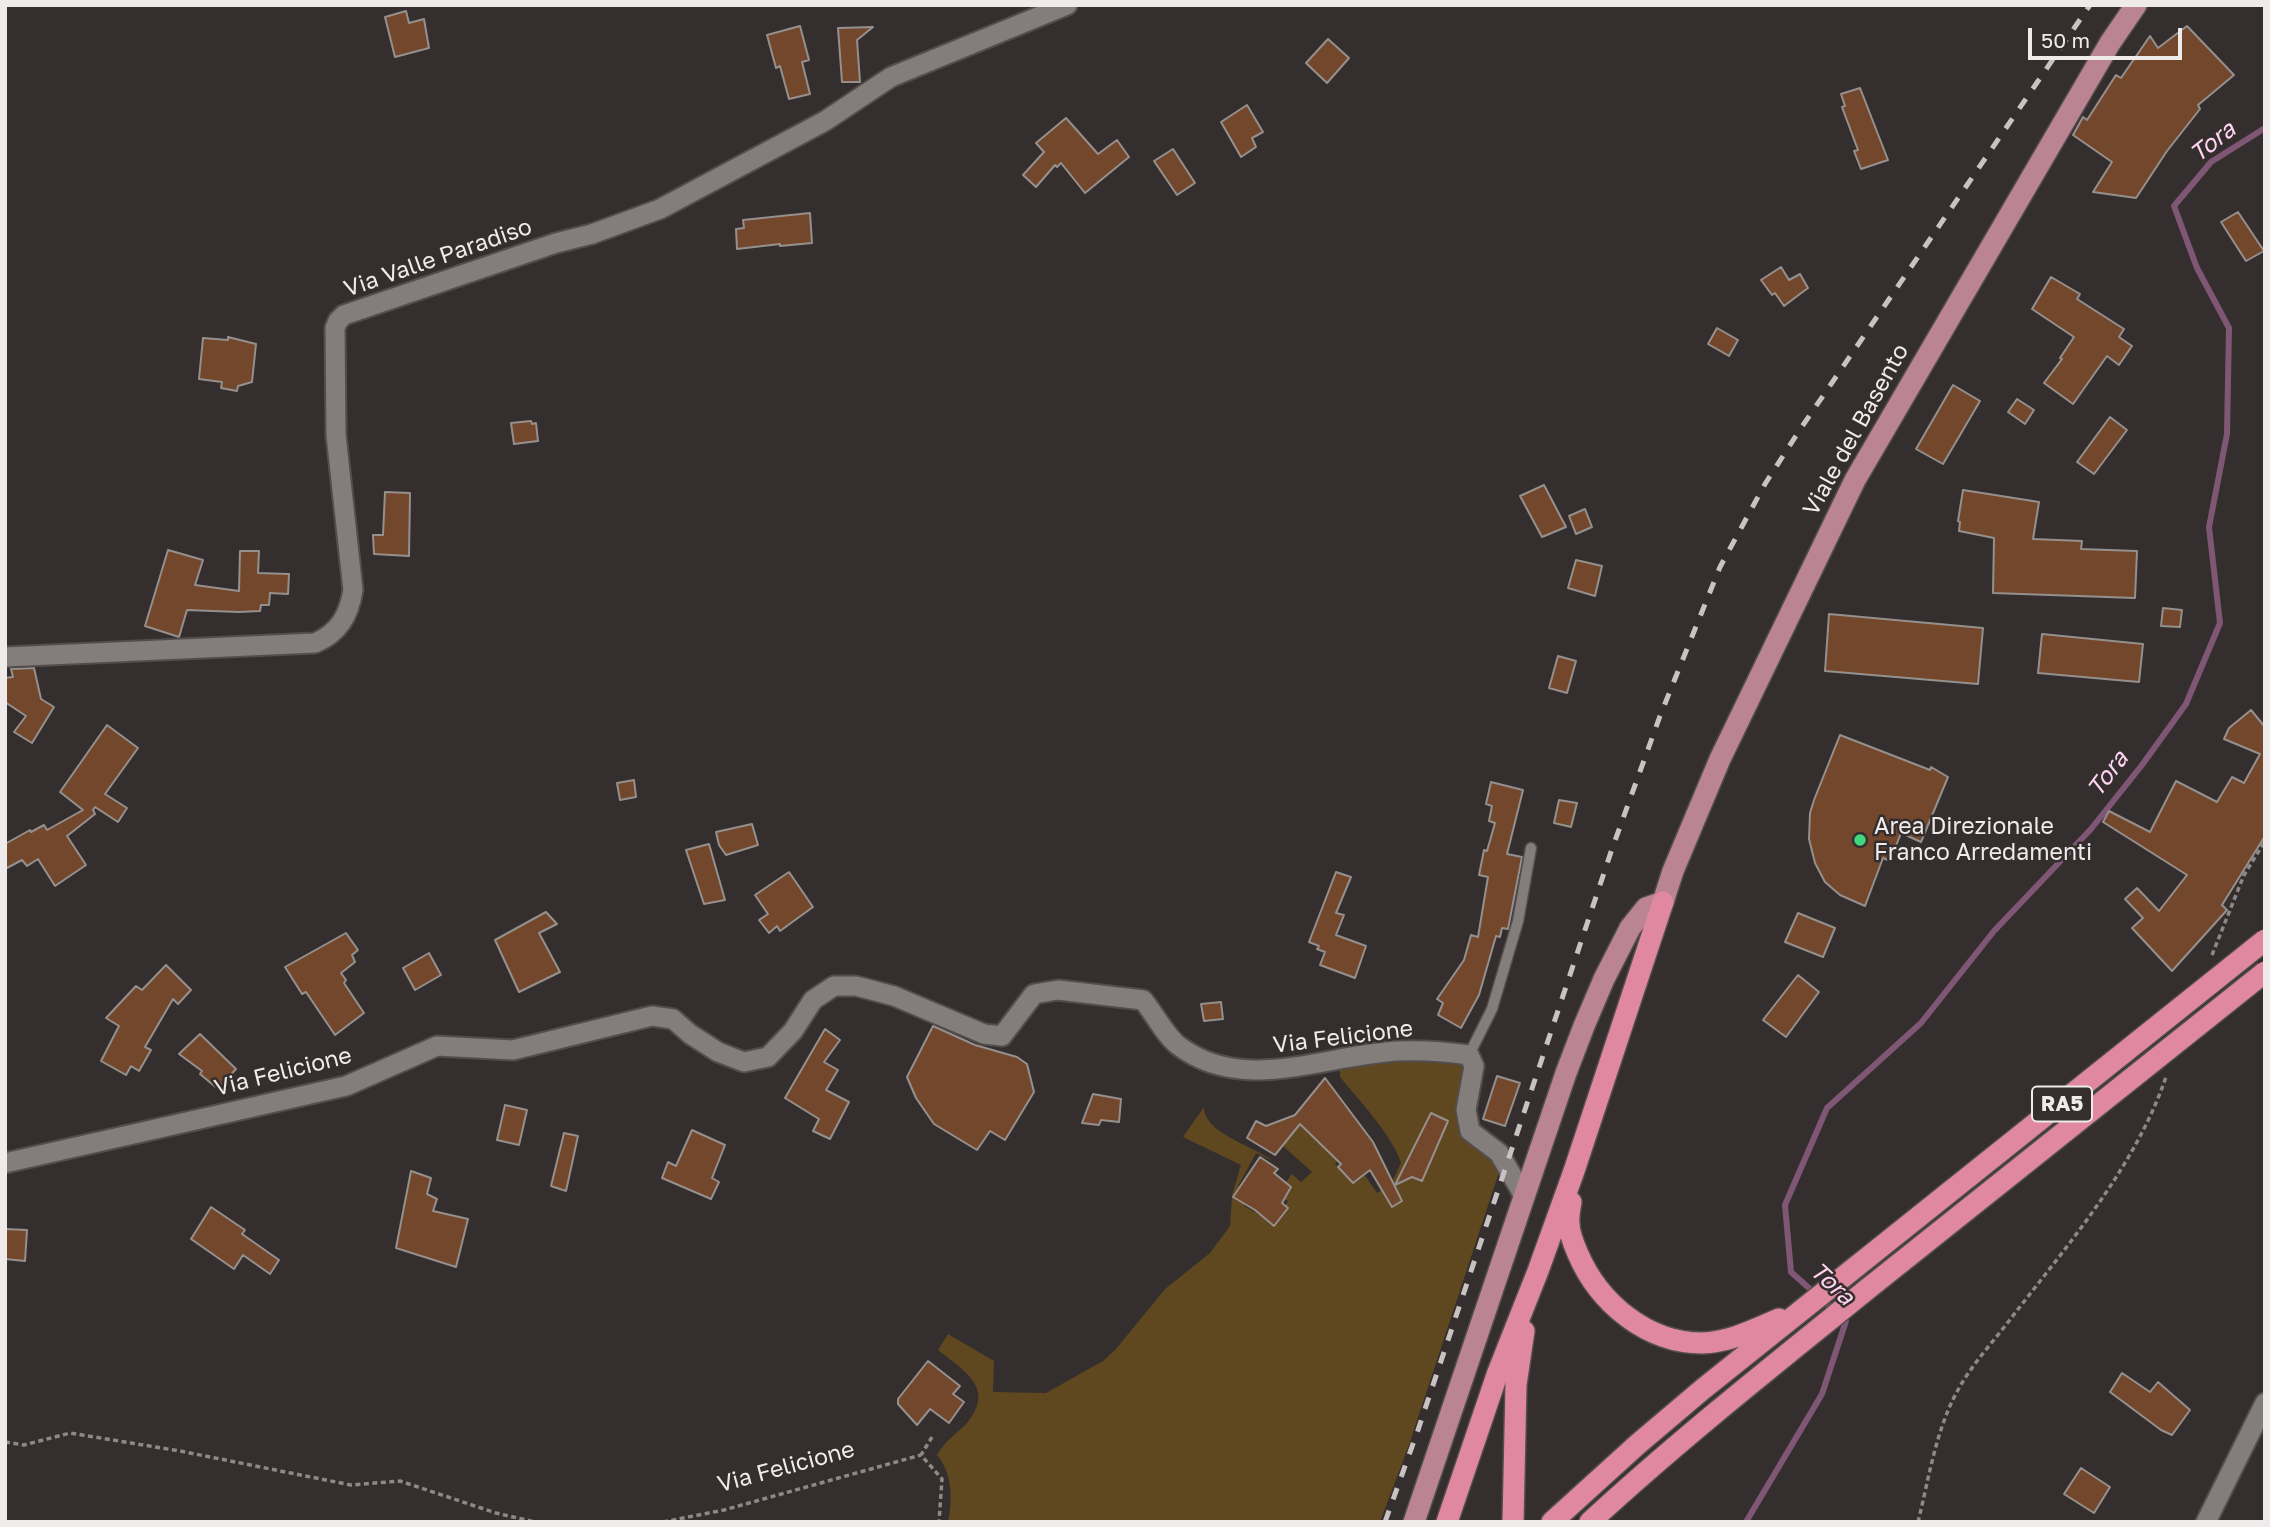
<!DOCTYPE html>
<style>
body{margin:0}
#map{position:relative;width:2270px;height:1527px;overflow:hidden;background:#342f2e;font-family:"Golos Text",sans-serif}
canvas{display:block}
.frame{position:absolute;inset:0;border:7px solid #eeebea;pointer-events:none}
.scale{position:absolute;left:2028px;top:28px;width:154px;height:32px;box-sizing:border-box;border:4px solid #eeebea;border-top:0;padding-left:9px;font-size:21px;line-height:24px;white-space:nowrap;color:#eeebea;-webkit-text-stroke:5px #342f2e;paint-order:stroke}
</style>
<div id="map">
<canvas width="2270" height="1527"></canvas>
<div class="frame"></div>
<div class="scale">50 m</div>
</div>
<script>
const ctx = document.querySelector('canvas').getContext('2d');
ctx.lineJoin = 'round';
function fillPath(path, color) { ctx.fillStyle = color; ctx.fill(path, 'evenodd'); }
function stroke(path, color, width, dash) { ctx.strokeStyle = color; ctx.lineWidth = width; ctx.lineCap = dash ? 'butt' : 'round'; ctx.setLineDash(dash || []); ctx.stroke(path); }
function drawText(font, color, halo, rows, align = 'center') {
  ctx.font = font + ' "Golos Text",sans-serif'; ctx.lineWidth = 5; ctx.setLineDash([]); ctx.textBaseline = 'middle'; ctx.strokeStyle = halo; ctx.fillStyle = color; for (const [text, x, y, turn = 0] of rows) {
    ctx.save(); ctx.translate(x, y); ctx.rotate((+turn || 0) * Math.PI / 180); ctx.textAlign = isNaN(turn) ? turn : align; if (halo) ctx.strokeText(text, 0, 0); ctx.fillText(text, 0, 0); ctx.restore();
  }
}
fillPath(new Path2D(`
 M1465,1056L1461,1114L1501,1166L1409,1445L1380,1522H948C953,1500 952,1472 937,1455C945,1441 956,1434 967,1423C996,1388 964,1371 938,1350L948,1334L994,1361L993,1392L1046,1393L1103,1361L1116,1349L1165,1289L1210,1253L1230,1226L1232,1195L1241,1165L1183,1137L1204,1107C1203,1133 1256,1147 1273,1161L1256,1153L1238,1186L1251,1193L1244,1206L1275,1223L1288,1201L1284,1199V1185L1292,1174L1301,1182L1312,1172L1283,1146L1294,1129L1288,1121L1294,1115L1338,1160L1335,1164L1353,1183L1364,1174L1377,1193L1391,1184L1401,1163C1393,1136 1358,1099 1340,1077V1066L1344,1063Z`), '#5f471f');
stroke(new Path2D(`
 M1746,1522L1822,1394L1846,1321L1791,1272L1785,1205L1827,1108L1921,1023L1994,931L2091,829L2142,765L2186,704L2220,623L2209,527L2227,434L2229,328L2197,268L2174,206L2211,162L2265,128`), '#805675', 6);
const building = new Path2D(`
 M406,11L409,23L424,19L429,48L395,57L385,17Z
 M800,26L809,60L802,62L810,94L789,99L780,66L776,68L767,35Z
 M2187,26L2234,75L2198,105L2200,109L2167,151L2136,198L2093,192L2112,162L2073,135L2083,117L2087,120L2116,75L2121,78L2150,36L2158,48Z
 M873,27L857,40L860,82H842L838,28Z
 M1328,39L1349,58L1327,83L1306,63Z
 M1860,88L1888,160L1861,169L1854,151L1858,150L1842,107L1845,106L1841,94Z
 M1247,105L1263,132L1252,138L1256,147L1241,157L1221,122Z
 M1066,118L1098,154L1117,140L1129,157L1085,193L1061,163L1057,167L1055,165L1036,187L1023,175L1044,152L1036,143Z
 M1173,149L1195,183L1177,195L1154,161Z
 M2238,212L2264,251L2246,261L2221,222Z
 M810,213L812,243L780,246V244L737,249L736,229L744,228L743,220Z
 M1781,267L1789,280L1800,274L1808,288L1784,306L1775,293L1772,295L1761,280Z
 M2051,277L2080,294L2077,299L2124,329L2119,337L2132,346L2119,365L2107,356L2073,404L2044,383L2062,359L2060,358L2074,337L2032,309Z
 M1717,328L1738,340L1729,356L1708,344Z
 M228,337L256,344L252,382L238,386L237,391L221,388L222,382L199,379L203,338L228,340Z
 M1953,385L1980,401L1943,464L1916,449Z
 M2017,399L2034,410L2025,424L2008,412Z
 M2110,417L2127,430L2094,474L2077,462Z
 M531,421L532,424L536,423L538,441L514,444L511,423Z
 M1544,485L1566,527L1542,537L1520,496Z
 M1963,490L2039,502L2033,539L2082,541L2081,549L2137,551L2135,598L1993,593L1994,538L1959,531L1960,522L1958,521Z
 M385,492L410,493L409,556L374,554L373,535H383Z
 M1585,509L1592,527L1576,534L1569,516Z
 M168,550L203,560L195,585L239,591L240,551H259L258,573L289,574L288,594L270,593L269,605H261L260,611L239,612L187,610L179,637L145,626Z
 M1576,560L1602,566L1595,596L1568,588Z
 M2163,608L2182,610L2180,627L2161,626Z
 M1829,614L1983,628L1978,684L1825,671Z
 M2042,634L2143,644L2139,682L2038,673Z
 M1558,656L1576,661L1567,693L1549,688Z
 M34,668L41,699L54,707L32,743L14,732L26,716L5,702V678L13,677L11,669Z
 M2251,710L2265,727V836L2222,905L2227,910L2172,971L2132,928L2143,918L2125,899L2137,888L2159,911L2187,875L2103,822L2109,811L2150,832L2176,781L2217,802L2232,777L2244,783L2260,754L2224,739L2229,728Z
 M107,725L138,748L105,794L127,808L118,822L95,807L93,810L95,814L67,836L86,865L55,886L38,859L27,866L22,860L5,869V844L30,830L31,832L44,825L47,830L83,810L60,792Z
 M1840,735L1930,770L1931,767L1948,777L1921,842L1901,833L1890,861L1883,858L1865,906L1840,895L1825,882L1815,863L1809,839L1810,813L1814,800Z
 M634,780L636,797L620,800L617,783Z
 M1491,782L1523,790L1507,854L1522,857L1508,929L1502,928L1500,937L1496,936L1479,995L1461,1028L1438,1015L1443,1003L1437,999L1464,960L1471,935L1478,937L1488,877L1479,875L1484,850L1487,851L1495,823L1489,821L1492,806L1486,804Z
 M1559,800L1577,803L1571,827L1554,823Z
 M752,824L758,845L726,855L719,845L716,832Z
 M709,844L725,900L704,904L686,850Z
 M789,872L813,907L780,931L777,926L769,933L759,920L768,914L755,895Z
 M1336,872L1351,877L1336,913L1344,915L1336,935L1366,946L1355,978L1320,965L1325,952L1317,949L1319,946L1309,942Z
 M546,912L557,924L539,933L560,972L519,992L495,940Z
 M1798,913L1835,928L1823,957L1785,942Z
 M346,933L358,950L352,955L355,962L341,973L346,980L344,983L364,1013L335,1035L306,992L302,994L285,967Z
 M429,953L441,975L415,990L403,968Z
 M166,965L191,990L178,1004L173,999L145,1047L151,1050L139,1071L131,1066L126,1075L101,1061L119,1026L106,1018L136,986L142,990Z
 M1798,975L1819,992L1786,1037L1763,1020Z
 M1221,1002L1223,1019L1204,1021L1201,1004Z
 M933,1026L975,1045L1017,1057L1027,1064L1034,1092L1005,1140L990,1131L977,1150L934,1124L916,1098L907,1077Z
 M825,1029L840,1040L824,1062L838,1070L826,1090L849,1102L830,1139L813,1131L819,1119L785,1098Z
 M200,1034L236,1069L218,1089L200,1074L202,1071L179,1054Z
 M1497,1076L1520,1083L1505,1126L1483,1119Z
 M1325,1078L1373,1142L1402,1201L1392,1207L1370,1170L1353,1183L1338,1167L1341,1164L1300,1124L1275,1155L1247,1138L1256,1121L1266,1126L1295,1115Z
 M1093,1094L1121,1099L1119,1122L1101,1120L1099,1125L1082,1123Z
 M505,1105L527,1110L519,1145L497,1140Z
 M1431,1113L1448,1121L1422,1181L1412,1177L1395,1185Z
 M692,1130L725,1145L712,1178L719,1182L711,1199L662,1178L668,1162L676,1166Z
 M564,1133L578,1136L566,1191L551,1186Z
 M1260,1157L1278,1169L1274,1173L1291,1187L1282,1203L1288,1208L1274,1226L1255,1210L1233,1197Z
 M411,1171L431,1178L427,1194L437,1199L433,1211L468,1219L456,1267L396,1248Z
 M211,1207L245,1230L242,1234L279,1260L270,1274L243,1255L234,1269L191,1239Z
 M5,1229L27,1230L25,1261L5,1259Z
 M928,1361L960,1386L953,1394L964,1402L949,1423L930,1409L917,1425L898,1404V1399Z
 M2122,1373L2150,1392L2158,1382L2190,1410L2172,1435L2161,1430L2110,1392Z
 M2081,1468L2110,1487L2094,1513L2064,1494Z`);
fillPath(building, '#72472c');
stroke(building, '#95908d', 2);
const lane = new Path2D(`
 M1469,1055L1492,1009L1518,921L1531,848`);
const street = new Path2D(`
 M5,657L315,643C339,633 349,615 353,590L336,435L335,328L338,321L344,315L556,243L592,234L660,209L825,121L891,77L1067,5
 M5,1163L346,1086L437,1046L513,1050L652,1016L673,1019L690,1034L718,1052L744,1062L768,1057L793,1031L813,1000L834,986H856L894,996L984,1034L1002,1036L1034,994L1058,990L1143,1000C1154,1013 1166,1037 1179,1046C1244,1095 1327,1054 1399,1051C1421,1050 1447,1052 1469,1055L1474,1066L1466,1110L1470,1131L1499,1153L1524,1196
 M2206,1522L2265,1403`);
const primary = new Path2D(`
 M1414,1522L1566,1073L1584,1026L1604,979L1630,928L1646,908L1663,902L1673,871L1720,759L1855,480L2110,43L2136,5`);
const highway = new Path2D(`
 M1571,1202C1570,1209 1568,1216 1569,1223C1569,1233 1574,1245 1578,1254C1599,1303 1647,1343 1702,1343C1730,1342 1753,1330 1779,1319
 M1447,1522L1498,1372L1538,1271L1574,1171L1663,902
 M1513,1522L1516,1385L1524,1331
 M1552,1522L1638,1444L1703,1389L1857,1266
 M1590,1522C1680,1439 1775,1364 1870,1287`);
stroke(lane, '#534e4d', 13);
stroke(street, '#534e4d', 23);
stroke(primary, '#534e4d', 24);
stroke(highway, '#534e4d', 24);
stroke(new Path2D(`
 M2212,955L2244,875L2265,841
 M5,1212H7
 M932,1437L921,1455L942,1479L939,1522
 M5,1442L24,1445L70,1433L180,1451L351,1485L400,1481L496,1513L535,1522
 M663,1522L724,1510L921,1455
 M1918,1522C1929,1478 1936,1429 1958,1390C1972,1364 1994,1341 2012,1317C2070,1242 2135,1167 2166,1077`), '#8d8988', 3.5, [5, 3.5]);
stroke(lane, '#837d7c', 10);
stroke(street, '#837d7c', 19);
stroke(primary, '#ba8492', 21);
stroke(highway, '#df88a0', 21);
stroke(new Path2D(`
 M1385,1522L1418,1430L1612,849L1660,716L1720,567L1765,484L1799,431L2090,5`), '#c7c3c2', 5, [12, 12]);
const highwayBridge = new Path2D(`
 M1857,1266L2265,940
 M1870,1287L2265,972`);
stroke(highwayBridge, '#534e4d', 24, []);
stroke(highwayBridge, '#df88a0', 21);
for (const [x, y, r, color] of [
 [1860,840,7,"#43d77b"]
]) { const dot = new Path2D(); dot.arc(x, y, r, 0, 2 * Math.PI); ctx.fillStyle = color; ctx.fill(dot); stroke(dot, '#342f2e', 2.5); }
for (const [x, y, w] of [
 [2062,1104,60]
]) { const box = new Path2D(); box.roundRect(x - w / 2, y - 17.5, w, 35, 5); ctx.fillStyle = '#342f2e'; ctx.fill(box); stroke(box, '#eeebea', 2); }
drawText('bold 21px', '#eeebea', null, [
 ["RA5",2062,1104]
]);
drawText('23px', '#eeebea', '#342f2e', [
 ["Via Valle Paradiso",438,258,-19],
 ["Viale del Basento",1856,430,-61],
 ["Via Felicione",1343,1037,-7],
 ["Via Felicione",283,1072,-14],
 ["Via Felicione",786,1467,-15]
]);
drawText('23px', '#eeebea', '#342f2e', [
 ["Area Direzionale",1874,827],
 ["Franco Arredamenti",1874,853]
], 'left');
drawText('italic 24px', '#ffd4f2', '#342f2e', [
 ["Tora",2213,142,-38],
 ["Tora",2108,774,-53],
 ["Tora",1832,1284,43]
]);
</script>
